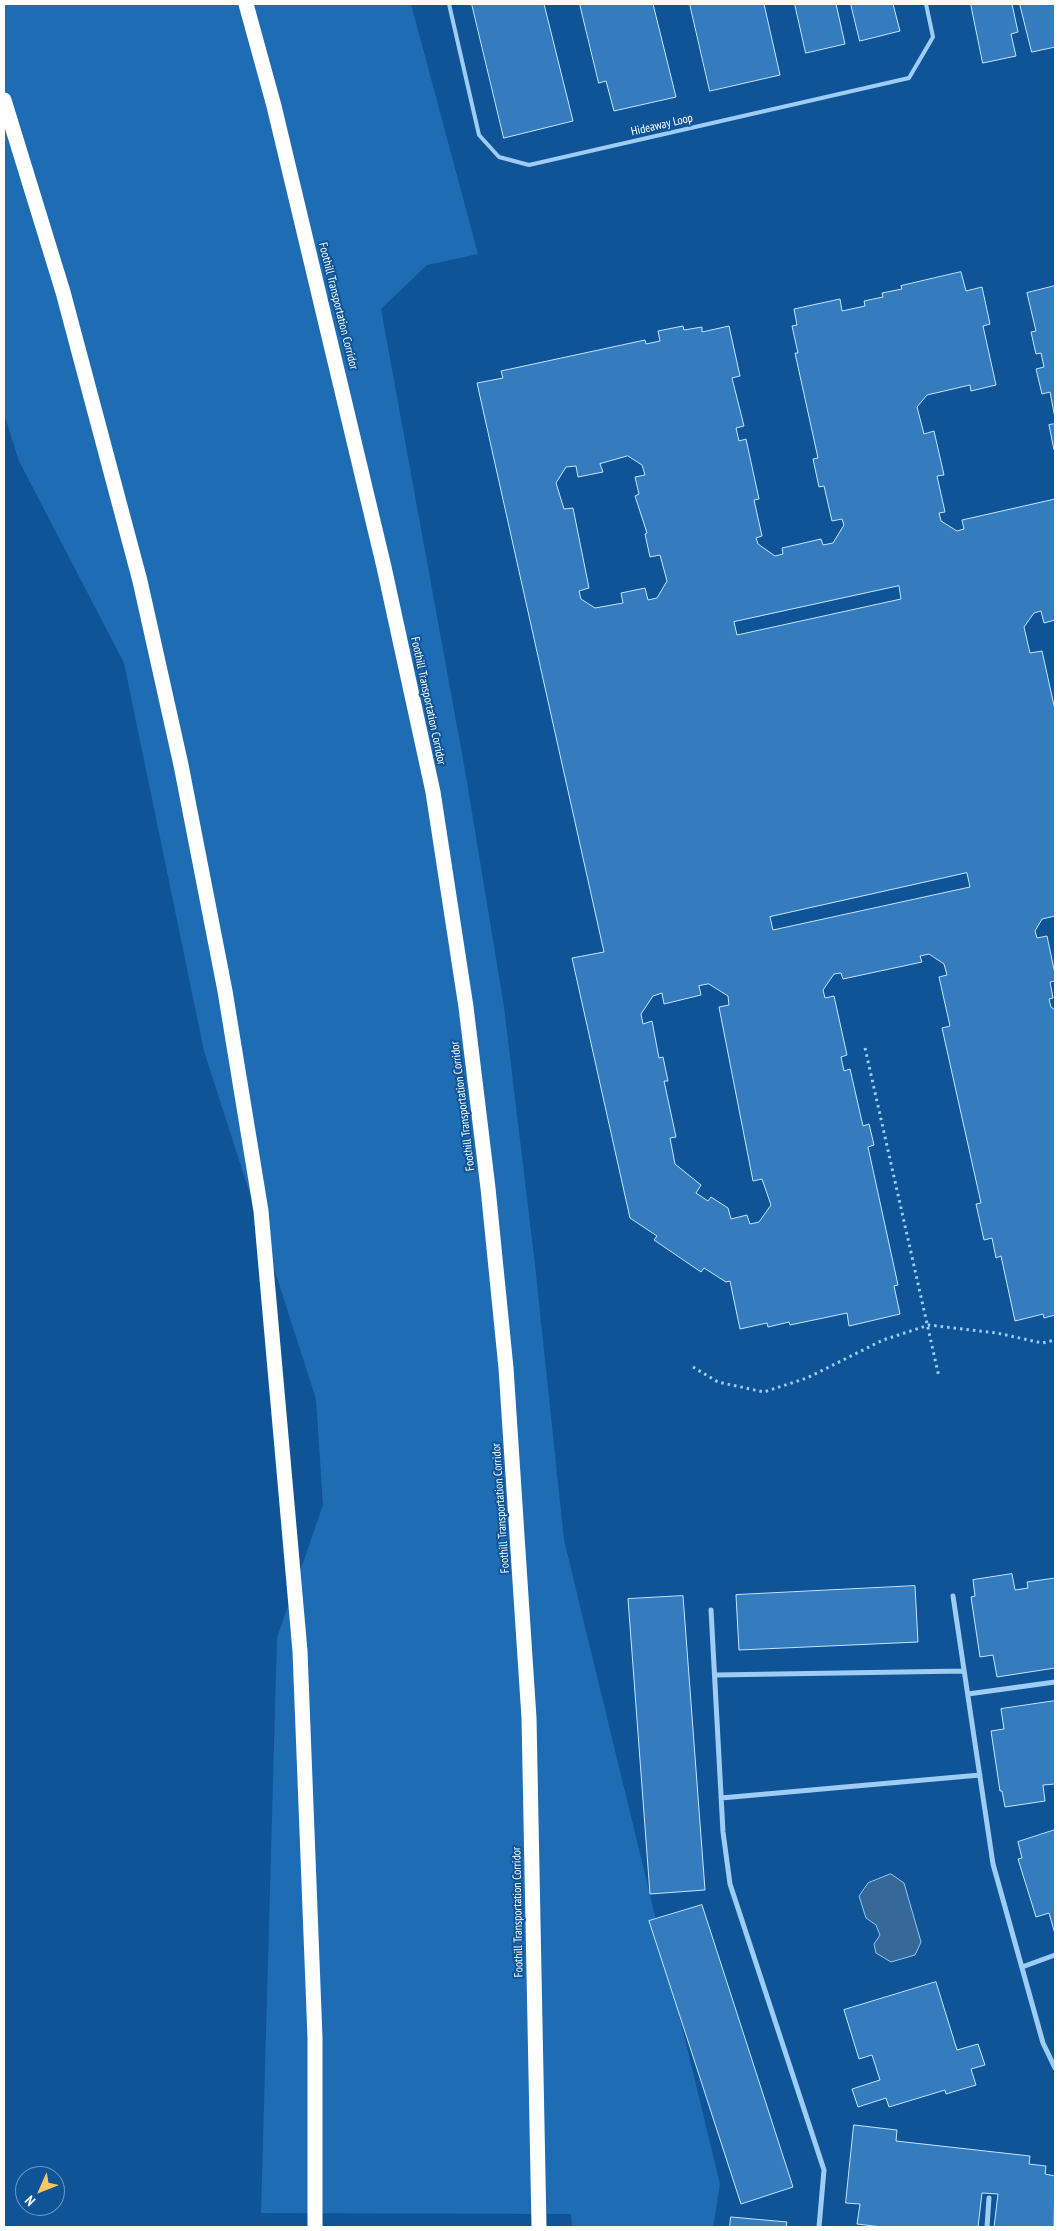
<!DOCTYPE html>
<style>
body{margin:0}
#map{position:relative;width:1059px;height:2231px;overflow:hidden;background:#0f5497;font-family:"PT Sans Narrow",sans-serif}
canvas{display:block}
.frame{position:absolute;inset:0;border:5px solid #fff;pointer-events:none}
.north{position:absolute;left:15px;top:2166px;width:50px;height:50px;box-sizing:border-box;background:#0f5497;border:1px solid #6f98c1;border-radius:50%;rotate:226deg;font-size:14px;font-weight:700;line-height:20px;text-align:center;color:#fff}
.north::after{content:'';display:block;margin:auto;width:18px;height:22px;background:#ffc662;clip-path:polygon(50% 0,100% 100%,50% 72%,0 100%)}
</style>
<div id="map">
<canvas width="1059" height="2231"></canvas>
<div class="frame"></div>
<div class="north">N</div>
</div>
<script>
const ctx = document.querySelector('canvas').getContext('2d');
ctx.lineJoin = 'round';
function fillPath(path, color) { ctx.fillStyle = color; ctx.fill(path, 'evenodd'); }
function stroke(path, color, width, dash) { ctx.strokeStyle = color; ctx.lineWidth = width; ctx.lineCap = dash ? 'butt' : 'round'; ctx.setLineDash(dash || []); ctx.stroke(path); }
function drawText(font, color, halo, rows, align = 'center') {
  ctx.font = font + ' "PT Sans Narrow",sans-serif'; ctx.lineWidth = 4; ctx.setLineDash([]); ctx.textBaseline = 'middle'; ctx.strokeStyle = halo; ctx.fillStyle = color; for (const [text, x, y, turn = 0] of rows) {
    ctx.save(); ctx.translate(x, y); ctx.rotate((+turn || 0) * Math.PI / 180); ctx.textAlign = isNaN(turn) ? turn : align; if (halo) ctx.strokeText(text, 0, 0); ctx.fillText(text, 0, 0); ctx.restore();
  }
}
fillPath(new Path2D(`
 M4,4H411L478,254L427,265L381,309L466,776L504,1007L535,1265L564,1540L720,2184L713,2227H572L571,2214L261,2213L277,1638L323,1505L316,1399L204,1051L124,663L19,461L4,414Z`), '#1e6db4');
const water = new Path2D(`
 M891,1874L904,1883L921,1942L915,1955L891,1962L876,1953L874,1944L880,1935L876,1925L866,1918L859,1896L868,1883Z`);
fillPath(water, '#366898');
stroke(water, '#90c8f8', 1);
const building = new Path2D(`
 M472,4H544L573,121L504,138Z
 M580,4H653L676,97L614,111L606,81L599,83Z
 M690,4H764L780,75L710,91Z
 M795,4H836L845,44L806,53Z
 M851,4H893L900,31L860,41Z
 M971,4H1012L1018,32L1011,34L1016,56L983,63Z
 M1020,4H1055V47L1032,52Z
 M961,272L966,291L982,287L990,324L983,326L996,385L971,391L970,385L927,395L917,407L924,434L934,431L944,475L937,476L945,512L939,513L941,521L957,531L964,529L962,520L1055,499V620L1044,623L1041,611L1034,613L1024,627L1030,653L1042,651L1055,710V916L1042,919L1035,931L1037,938L1047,936L1055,974V981L1050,982L1053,998L1049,999L1051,1007L1055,1010V1315L1044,1318L1043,1314L1015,1321L1001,1256L996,1258L992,1238L984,1240L976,1204L981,1203L942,1028L950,1026L939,977L947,975L944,964L929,954L920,956L922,962L843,979L841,973L834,974L823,990L825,998L834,996L847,1055L841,1057L844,1071L850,1069L863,1126L869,1124L874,1145L868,1147L898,1285L894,1286L900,1314L849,1326L847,1313L790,1325L789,1322L768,1327L767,1323L740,1329L730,1281L726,1282L704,1268L701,1272L654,1240L657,1236L630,1218L572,958L604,952L477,383L503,378L501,371L645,340L646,344L660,341L658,331L683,326L684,330L702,327V332L729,326L740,376L732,378L744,426L736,428L739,441L746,439L759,499L754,500L762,536L756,538L758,544L775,556L783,554L782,548L821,539L823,545L833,543L844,525L842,519L832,521L824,486L819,487L813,459L818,458L795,353H798L792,326L797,325L794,309L840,299L842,311L865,306L864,301L883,297L882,293L902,289L901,286ZM628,456L642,465L645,475L635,477L639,494L635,496L647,533L645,534L650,557L660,555L667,581L657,598L648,600L645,588L621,593L623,603L595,608L581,599L579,591L589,588L573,508L564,509L556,483L566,467L576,466L578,477L603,472L600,464ZM899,586L901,599L737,635L734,622ZM967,873L970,887L773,930L770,917ZM709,984L728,996L729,1005L719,1007L753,1181L762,1179L771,1205L759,1222L750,1224L747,1215L731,1219L728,1208L711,1197L708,1201L696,1193L701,1185L675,1164L670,1138L676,1137L664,1081H668L663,1057L659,1058L652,1021L643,1024L641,1014L653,996L662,993L664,1004L701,995L699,986Z
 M1055,286V418L1050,392L1042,394L1036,369L1044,367L1041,353L1036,354L1031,332L1036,331L1027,293Z
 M1055,424V450H1054L1049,425Z
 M1012,1574L1015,1590L1028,1588L1027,1582L1055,1578V1668L997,1677L993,1655L980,1657L971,1597L975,1596L973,1580Z
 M915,1586L918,1642L739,1650L736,1595Z
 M683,1596L705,1890L650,1894L628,1599Z
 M1055,1701V1785V1784L1043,1785L1045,1801L1005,1807L1002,1791H1000L991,1731L1004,1729L1001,1709Z
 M1055,1830V1934L1049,1913L1036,1917L1018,1859L1022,1858L1018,1842Z
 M702,1905L793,2187L741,2204L649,1921Z
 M936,1982L957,2050L978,2044L985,2065L971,2069L976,2085L946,2094L945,2090L889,2107L886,2098L858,2107L852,2089L880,2080L872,2055L859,2059L844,2010Z
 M854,2125L897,2130L896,2141L1030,2156L1029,2164L1046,2166L1045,2174L1055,2176L1054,2227H994L998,2194L982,2193L978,2227H882L857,2224L860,2204L846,2203Z
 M731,2217L787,2222L786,2227H730Z`);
fillPath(building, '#347cbd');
stroke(building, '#c7e4fe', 1);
stroke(new Path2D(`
 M865,1048L939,1377
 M693,1367L718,1382L764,1392L807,1378L883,1340L929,1325L997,1333L1042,1343L1055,1340`), '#9fccf4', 3, [2.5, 4]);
stroke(new Path2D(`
 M449,4L479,135L499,157L529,165L909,78L933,37L926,4`), '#9fccf4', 4);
stroke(new Path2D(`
 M953,1596L993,1864L1043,2043L1055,2068
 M711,1610L723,1832L730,1884L824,2170L819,2227
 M715,1675L964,1671
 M968,1694L1055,1682
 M721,1798L980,1775
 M1022,1967L1055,1955
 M987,2227L989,2198`), '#9fccf4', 5);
stroke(new Path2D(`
 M246,4L274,106L384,567L433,792L466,1007L488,1188L506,1368L529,1718L539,2227
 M4,100L63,292L140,581L181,765L225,991L261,1211L300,1651L315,2038V2227`), '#fff', 15);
drawText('12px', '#fff', '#0f5497', [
 ["Hideaway Loop",662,125,-13],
 ["Foothill Transportation Corridor",338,306,76],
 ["Foothill Transportation Corridor",428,701,78],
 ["Foothill Transportation Corridor",463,1106,-97],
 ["Foothill Transportation Corridor",501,1508,-94],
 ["Foothill Transportation Corridor",518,1912,-91]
]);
</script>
